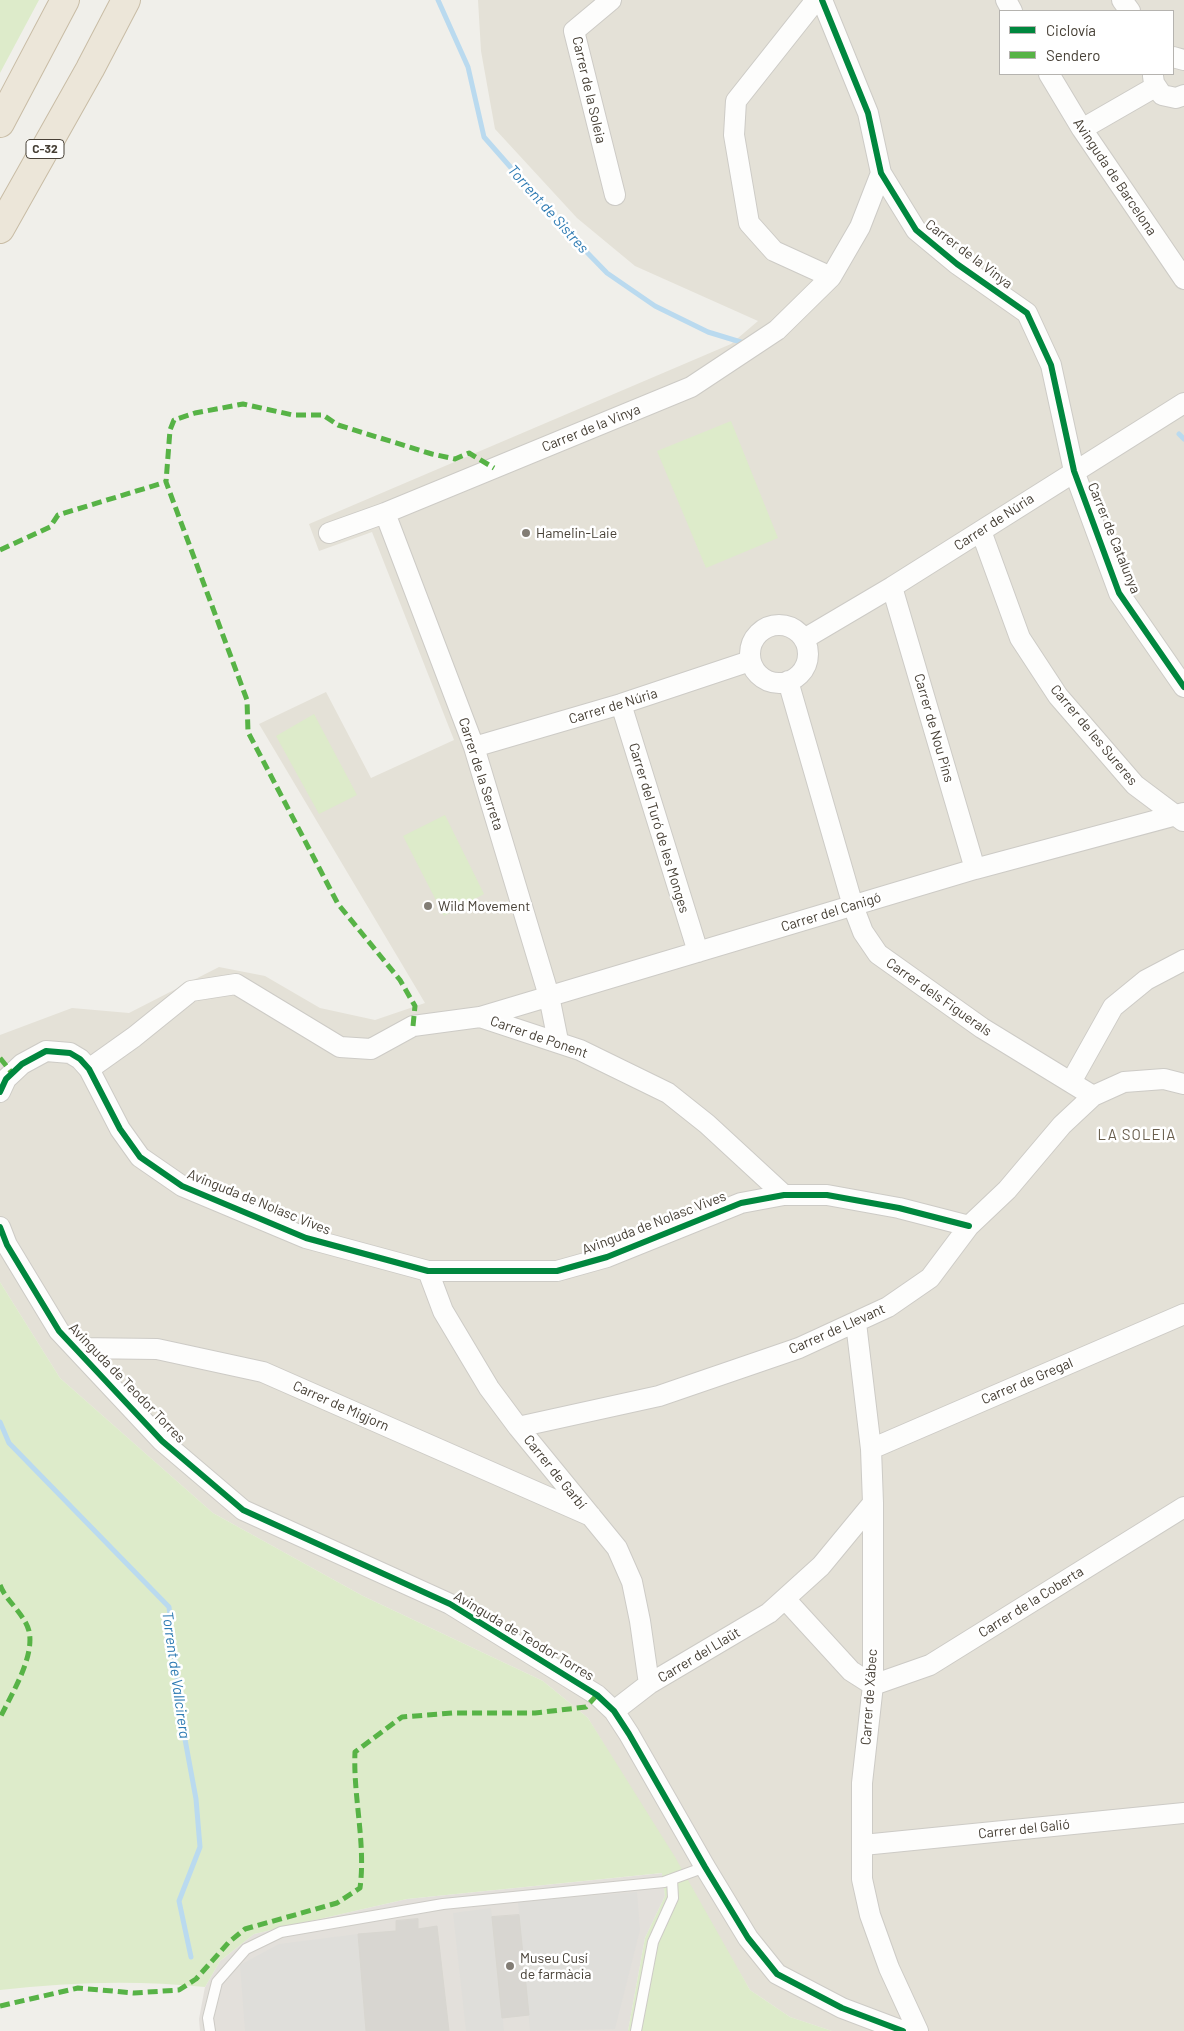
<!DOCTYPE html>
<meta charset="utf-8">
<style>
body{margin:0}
#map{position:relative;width:1184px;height:2031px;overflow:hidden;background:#f0efea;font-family:Barlow,sans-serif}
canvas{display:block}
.legend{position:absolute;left:999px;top:10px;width:175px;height:65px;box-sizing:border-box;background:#fff;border:1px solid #b5b3af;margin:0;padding:6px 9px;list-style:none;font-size:15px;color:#474036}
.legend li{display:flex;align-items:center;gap:10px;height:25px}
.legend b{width:25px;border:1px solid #b5b3af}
</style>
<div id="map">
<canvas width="1184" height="2031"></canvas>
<ul class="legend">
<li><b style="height:6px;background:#00873e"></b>Ciclovía</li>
<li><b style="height:6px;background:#57b346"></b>Sendero</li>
</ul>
</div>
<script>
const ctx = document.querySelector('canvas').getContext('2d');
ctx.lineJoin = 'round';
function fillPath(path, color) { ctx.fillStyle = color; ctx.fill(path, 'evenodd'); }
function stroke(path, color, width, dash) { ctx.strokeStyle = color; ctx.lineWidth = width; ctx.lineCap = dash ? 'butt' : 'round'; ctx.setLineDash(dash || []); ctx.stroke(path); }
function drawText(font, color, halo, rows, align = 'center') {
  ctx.font = font + ' Barlow,sans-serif'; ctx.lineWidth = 5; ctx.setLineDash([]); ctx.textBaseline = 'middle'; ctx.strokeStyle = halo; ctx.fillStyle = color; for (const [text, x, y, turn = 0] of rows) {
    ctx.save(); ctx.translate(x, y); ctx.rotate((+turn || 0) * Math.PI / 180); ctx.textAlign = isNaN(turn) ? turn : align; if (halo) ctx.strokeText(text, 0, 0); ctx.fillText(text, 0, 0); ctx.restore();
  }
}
fillPath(new Path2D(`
 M478,0H1184V2031H832L790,2017L750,1990L588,1718L543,1681L363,1596L213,1513L60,1378L0,1282V1035L72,1008L129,1013L219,967L265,976L320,1008L375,1020L425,1003L259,724L326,692L371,778L454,740L372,532L319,551L309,524L731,344L758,321L635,266L577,218L495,129L481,51ZM1000,11H1173V74H1000Z`), '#e4e1d7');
fillPath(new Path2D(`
 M663,1873L665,1896L645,1938L628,2031H200L199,2019L205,1987L220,1961L254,1934L407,1899Z`), '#e3e0db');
fillPath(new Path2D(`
 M0,0H39L0,73Z
 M731,421L778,538L706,568L657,451Z
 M314,714L357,795L319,814L276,736Z
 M445,815L484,894L444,916L403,836Z
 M0,1282L60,1378L213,1513L363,1596L543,1681L588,1718L675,1857L750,1990L790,2017L832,2031H628L645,1938L665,1896L662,1873L407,1899L254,1934L220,1961L205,1987C137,1980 68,1982 0,1990Z`), '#ddebca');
fillPath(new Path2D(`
 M637,1892L640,1930L615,2029L530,2031L518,1902Z
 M491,1908L504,2031H466L453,1913Z
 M358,1934L366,2031H245L240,1965L279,1944Z`), '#dfdeda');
stroke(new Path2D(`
 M438,0L468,67L484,137L572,237L607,273L655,306L708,332L744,343
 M1179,434L1184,439
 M0,1422L9,1443L169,1607L182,1723L196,1799L200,1847L179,1901L191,1957`), '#badaef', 5);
const building = new Path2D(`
 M519,1915L529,2015L502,2018L492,1917Z
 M418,1919V1929L437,1926L449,2031H366L358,1934L396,1931V1921Z`);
fillPath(building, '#d8d6d1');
stroke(building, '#d8d6d0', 1);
const service = new Path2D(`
 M210,2031L208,2018L217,1982L246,1949L281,1932L443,1904L664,1882L705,1867
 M636,2031L653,1942L673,1898L672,1879`);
const minor = new Path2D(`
 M611,0L574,31L615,195
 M816,0L736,101L734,135L749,223L774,251L831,277
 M822,0L868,113L881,173L916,230L957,264L1027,313L1051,365L1074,471L1119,593L1184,687
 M1006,0L1012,11
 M1122,0L1130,11
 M1173,57L1184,60
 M1049,74L1082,129L1184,279
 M1153,76L1154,83L1162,95L1176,98L1184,95
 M1082,129L1155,87
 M385,513L474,747L549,996L558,1041
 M981,531L1020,638L1058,696L1135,785L1183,821
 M329,533L385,513L691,387L777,330L831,277L860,227L881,173
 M892,587L975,869
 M750 654a29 29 0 1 1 58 0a29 29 0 1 1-58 0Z
 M804,639L892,587L1184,403
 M788,681L853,906L863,932L878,954L982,1028L1093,1096
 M621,704L698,952
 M474,747L621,704L750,661
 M480,1017L975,869L1184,813
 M89,1069L134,1037L191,991L236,984L340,1047L371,1049L413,1026L480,1017L580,1050L668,1093L707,1124L784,1195
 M1071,1082L1113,1007L1146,980L1184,960
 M0,1092L6,1079L22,1064L46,1051L70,1053L80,1059L89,1069L120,1129L140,1157L182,1186L306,1238L428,1271H557L607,1257L741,1203L784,1195H827L899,1208L969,1226
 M0,1227L7,1245L59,1331L162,1441L243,1510L450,1604L597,1695L614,1711L629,1734L705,1867L748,1938L777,1974L842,2008L903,2031
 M428,1271L443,1311L489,1388L518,1427L617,1548L632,1582L640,1621L649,1684
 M856,1323L871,1449L873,1503V1685L862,1783V1879L870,1915L889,1968L918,2031
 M77,1348L157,1349L263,1372L591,1516
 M518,1427L659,1396L799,1348L888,1307L930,1278L969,1226L1007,1190L1062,1125L1093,1096L1124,1082L1164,1079L1184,1084
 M871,1449L1184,1314
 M786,1600L851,1671L873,1685L930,1665L1184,1507
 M614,1711L649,1684L769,1613L821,1566L873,1503
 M863,1845L1184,1813`);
const motorway = new Path2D(`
 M0,123L65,0
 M0,229L90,69L126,0`);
stroke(service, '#cdcbc6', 12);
stroke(minor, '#cdcbc6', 22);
stroke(motorway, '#c8bca5', 30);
stroke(service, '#fdfdfc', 10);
stroke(minor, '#fdfdfc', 20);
stroke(motorway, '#ece6d9', 28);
stroke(new Path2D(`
 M0,550L50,527L58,515L166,482
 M413,1026L415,1006L400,980L338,904L248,732L247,700L166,482L170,430L174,420L195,413L243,404L293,415H323L338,425L432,454L455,459L469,453L494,468
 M0,1058L12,1073
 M0,1585C6,1601 24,1613 29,1631C35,1657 11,1695 0,1718
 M0,2006L78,1988L134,1993L179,1990L196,1979L229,1942L245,1929L337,1903L360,1888C366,1843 353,1797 355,1752L402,1717L453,1713H535L586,1707L597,1695`), '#57b346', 5, [10, 5]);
stroke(new Path2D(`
 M822,0L868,113L881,173L916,230L957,264L1027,313L1051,365L1074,471L1119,593L1184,687
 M0,1092L6,1079L22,1064L46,1051L70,1053L80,1059L89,1069L120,1129L140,1157L182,1186L306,1238L428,1271H557L607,1257L741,1203L784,1195H827L899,1208L969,1226
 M0,1227L7,1245L59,1331L162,1441L243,1510L450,1604L597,1695L614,1711L629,1734L705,1867L748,1938L777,1974L842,2008L903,2031`), '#00873e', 6);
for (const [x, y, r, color] of [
 [526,533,5,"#827d75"],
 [428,906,5,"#827d75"],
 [510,1966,5,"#827d75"]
]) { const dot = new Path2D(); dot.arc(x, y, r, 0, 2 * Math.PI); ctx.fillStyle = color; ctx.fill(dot); stroke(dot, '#fff', 2); }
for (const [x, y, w] of [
 [45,149,38]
]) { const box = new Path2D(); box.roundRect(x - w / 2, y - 9.5, w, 19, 4); ctx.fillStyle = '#fff'; ctx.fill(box); stroke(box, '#474036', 1); }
drawText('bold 12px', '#474036', null, [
 ["C-32",45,149]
]);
drawText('14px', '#474036', '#fff', [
 ["Carrer de la Soleia",589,90,77],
 ["Avinguda de Barcelona",1115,177,56],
 ["Carrer de la Vinya",969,254,37],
 ["Carrer de la Vinya",591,428,-22],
 ["Carrer de Núria",994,522,-33],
 ["Carrer de Catalunya",1114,538,68],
 ["Carrer de Núria",613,706,-17],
 ["Carrer de Nou Pins",934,728,74],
 ["Carrer de les Sureres",1094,735,50],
 ["Carrer de la Serreta",481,774,72],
 ["Carrer del Turó de les Monges",659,828,73],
 ["Carrer del Canigó",831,912,-17],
 ["Carrer dels Figuerals",939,997,35],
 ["Carrer de Ponent",539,1037,19],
 ["Avinguda de Nolasc Vives",259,1202,22],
 ["Avinguda de Nolasc Vives",654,1223,-21],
 ["Carrer de Llevant",837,1329,-24],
 ["Carrer de Gregal",1027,1381,-23],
 ["Avinguda de Teodor Torres",127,1383,46],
 ["Carrer de Migjorn",341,1406,24],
 ["Carrer de Garbí",555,1472,51],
 ["Carrer de la Coberta",1031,1602,-32],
 ["Avinguda de Teodor Torres",524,1636,31],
 ["Carrer del Llaüt",699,1655,-31],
 ["Carrer de Xàbec",869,1697,-86],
 ["Carrer del Galió",1024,1829,-6]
]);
drawText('14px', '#474036', '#fff', [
 ["Hamelin-Laie",536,533],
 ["Wild Movement",438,906],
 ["Museu Cusí",520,1958],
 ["de farmàcia",520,1974]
], 'left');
drawText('italic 15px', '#2e7bb3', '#fff', [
 ["Torrent de Sistres",548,209,48],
 ["Torrent de Vallcirera",176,1675,82]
]);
ctx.letterSpacing = '1px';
drawText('15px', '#695e4d', '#fff', [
 ["LA SOLEIA",1137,1135]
]);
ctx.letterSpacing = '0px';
</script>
